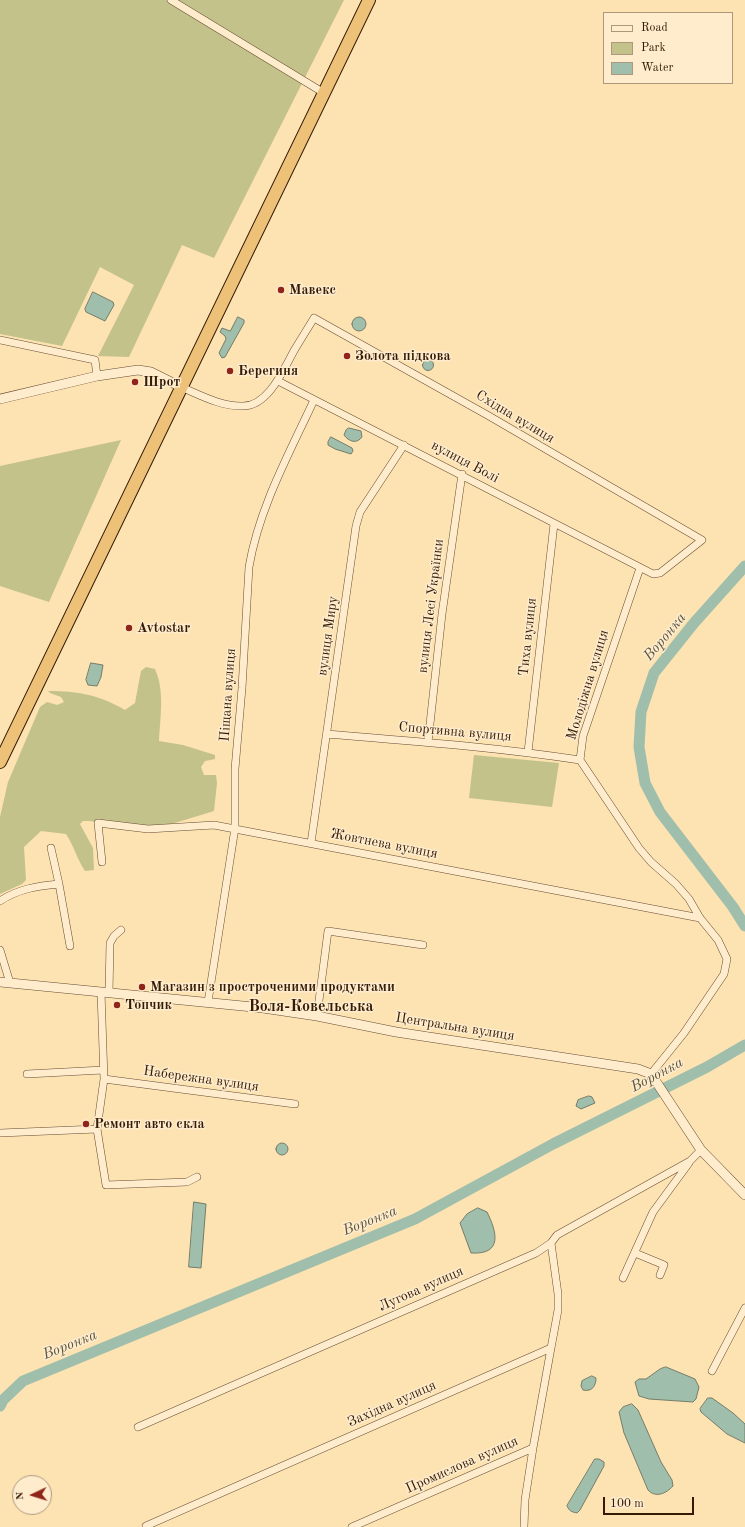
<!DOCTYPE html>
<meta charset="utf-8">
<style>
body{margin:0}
#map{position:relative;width:745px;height:1527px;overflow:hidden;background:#fde2b2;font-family:"Old Standard TT",serif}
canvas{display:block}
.legend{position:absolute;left:603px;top:12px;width:130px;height:72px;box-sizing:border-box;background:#feeccd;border:1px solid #ad987e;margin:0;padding:5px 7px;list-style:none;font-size:12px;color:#331b07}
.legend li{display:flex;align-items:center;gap:8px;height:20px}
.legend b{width:20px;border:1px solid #ad987e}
.north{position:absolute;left:12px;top:1475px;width:40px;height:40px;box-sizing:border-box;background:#feeccd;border:1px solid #ad987e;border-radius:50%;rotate:266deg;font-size:11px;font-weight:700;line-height:16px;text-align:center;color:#331b07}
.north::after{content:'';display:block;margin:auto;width:14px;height:18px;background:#8f2418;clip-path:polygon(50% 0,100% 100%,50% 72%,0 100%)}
.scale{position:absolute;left:603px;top:1497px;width:91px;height:18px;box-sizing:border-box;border:2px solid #331b07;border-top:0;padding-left:5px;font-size:12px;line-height:14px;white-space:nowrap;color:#331b07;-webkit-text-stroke:3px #feeccd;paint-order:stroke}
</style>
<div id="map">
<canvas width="745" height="1527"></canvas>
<ul class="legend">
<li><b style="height:5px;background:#feeccd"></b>Road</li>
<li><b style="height:11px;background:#c3c28a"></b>Park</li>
<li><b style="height:11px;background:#9fbeab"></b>Water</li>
</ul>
<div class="north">N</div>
<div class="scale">100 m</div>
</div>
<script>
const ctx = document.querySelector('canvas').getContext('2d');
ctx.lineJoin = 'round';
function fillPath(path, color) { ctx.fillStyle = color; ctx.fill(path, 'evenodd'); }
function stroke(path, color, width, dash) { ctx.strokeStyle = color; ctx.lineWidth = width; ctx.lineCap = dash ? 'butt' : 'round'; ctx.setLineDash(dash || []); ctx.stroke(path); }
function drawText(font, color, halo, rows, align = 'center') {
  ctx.font = font + ' "Old Standard TT",serif'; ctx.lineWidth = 3; ctx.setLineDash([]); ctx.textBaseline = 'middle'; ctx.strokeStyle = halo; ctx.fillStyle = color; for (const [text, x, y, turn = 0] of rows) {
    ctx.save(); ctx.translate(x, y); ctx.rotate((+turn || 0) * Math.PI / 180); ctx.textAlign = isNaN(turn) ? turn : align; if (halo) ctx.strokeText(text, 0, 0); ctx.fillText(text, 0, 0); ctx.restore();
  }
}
fillPath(new Path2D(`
 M0,0H344L214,258L182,245L129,357L98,356L134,285L100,267L62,346L0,334Z
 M121,440L49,602L0,586V466Z
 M146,667L155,669C165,691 160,718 159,741L183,745L215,755V759L205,761L201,767L204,775H216L217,783L214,811L165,826L108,825L90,821H83L80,824L93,848L94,870L85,871C77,859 74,846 66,834L41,831L24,847L26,880L22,884L0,894V817L8,782L40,707L47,702L57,705L64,702L61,697L50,693L48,691C78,691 100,695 125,710L135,703L141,671Z
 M474,755L559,763L552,807L469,798Z`), '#c3c28a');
const water = new Path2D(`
 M93,292L113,302L114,305L105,321L86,312L85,309Z
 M238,317L244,320V323L225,357L222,358L219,353L226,339L225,336L220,332L222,328L230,331Z
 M352 324a7 7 0 1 1 14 0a7 7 0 1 1-14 0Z
 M422.5 365a5.5 5.5 0 1 1 11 0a5.5 5.5 0 1 1-11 0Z
 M349,428L361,431L362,437C357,444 349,442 344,435L346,430Z
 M331,437L352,448L353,451L351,454L335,449L328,445V442Z
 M91,663L103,665L101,677L97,686L88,685L86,680Z
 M589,1096L592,1097L595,1103L581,1109L576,1106L578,1100Z
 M276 1149a6 6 0 1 1 12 0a6 6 0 1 1-12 0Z
 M194,1202L206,1204L201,1268L189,1267Z
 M478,1208L487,1212C497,1232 503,1255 471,1253L460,1223L467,1214Z
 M666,1367L695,1379L699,1387L696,1399L693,1402L649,1399L639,1396L635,1382L639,1379H646L660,1369Z
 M592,1376L596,1378C596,1386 592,1392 583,1390L581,1386L582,1381Z
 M708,1398H712L733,1413L745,1424V1443L727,1434L701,1412L700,1409Z
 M632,1404L638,1410L661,1462L672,1480L673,1486C666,1494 655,1498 648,1490L624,1433L619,1412L623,1407Z
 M595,1459H599L604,1462V1466L580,1510L577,1513C572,1512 569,1511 567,1506Z`);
fillPath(water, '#9fbeab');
stroke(water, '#747d69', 1);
stroke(new Path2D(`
 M745,566L694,623L654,673L641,712L639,747L645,783L660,812L733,907L745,926
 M0,1406L3,1400L23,1381L415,1219L553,1144L707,1067L745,1045`), '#9fbeab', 11);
const minor = new Path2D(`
 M171,0L324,93
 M0,340L95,360L97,376
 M181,387C200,395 222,407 243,406C269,406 284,368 295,349C301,339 308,328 314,318L489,416L702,540L660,573L653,574L278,381
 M640,568L583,736L580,760L639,848L651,862L676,884L689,899L700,918L718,940L727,959L724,974L684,1033L651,1074
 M327,734C412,741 496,747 580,760
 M428,742L442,614L462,474
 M528,752L554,524
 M311,843L356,526L360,512L404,445
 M51,848L59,884
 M102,862L98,823L148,829L214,825L700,918
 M0,901C18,889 37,886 59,884L70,946
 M0,950L10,983
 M101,992L104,1079L97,1129L106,1185L187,1182L197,1177
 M109,993L110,943L114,936L121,930
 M208,1002L235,828V769L242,688L249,567C259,508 289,454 314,400
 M317,1016L328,931L423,945
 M27,1074L103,1070
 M104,1079L295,1104
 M0,1133L97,1129
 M635,1253L664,1265L660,1275
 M623,1278L653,1212L689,1163
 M712,1371L745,1308
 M138,1427L536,1253L551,1243L557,1235L690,1161L701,1150
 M146,1526L551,1348L558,1310V1294L551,1243
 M352,1527L533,1448L551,1348
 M524,1527L525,1500L533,1448`);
const tertiary = new Path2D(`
 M0,399L97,376L138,370L151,372L181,387
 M0,982L263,1008L317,1016L396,1032L638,1069L651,1074L701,1150L745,1195`);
const trunk = new Path2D(`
 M0,762L369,0`);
stroke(minor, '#664d32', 8);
stroke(tertiary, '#664d32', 10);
stroke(trunk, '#331b07', 14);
stroke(minor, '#feeccd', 7);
stroke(tertiary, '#feeccd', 9);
stroke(trunk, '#eec179', 12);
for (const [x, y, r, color] of [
 [281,290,4,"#8f2418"],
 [347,356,4,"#8f2418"],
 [230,371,4,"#8f2418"],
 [135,382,4,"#8f2418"],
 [129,628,4,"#8f2418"],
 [142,987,4,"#8f2418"],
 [117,1005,4,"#8f2418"],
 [86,1124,4,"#8f2418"]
]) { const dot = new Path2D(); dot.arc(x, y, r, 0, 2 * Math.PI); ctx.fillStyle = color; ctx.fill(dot); stroke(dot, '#feeccd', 1.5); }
drawText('bold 14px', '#331b07', '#feeccd', [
 ["Мавекс",289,290],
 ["Золота підкова",355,356],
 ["Берегиня",238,371],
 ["Шрот",143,382],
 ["Avtostar",137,628],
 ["Магазин з простроченими продуктами",150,987],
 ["Топчик",125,1005],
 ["Ремонт авто скла",94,1124]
], 'left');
drawText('14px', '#331b07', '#feeccd', [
 ["Східна вулиця",515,417,31],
 ["вулиця Волі",465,462,28],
 ["вулиця Лесі Українки",431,606,-83],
 ["вулиця Миру",328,636,-82],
 ["Тиха вулиця",528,637,-84],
 ["Молодіжна вулиця",588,685,-73],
 ["Піщана вулиця",228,695,-86],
 ["Спортивна вулиця",455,732,5],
 ["Жовтнева вулиця",384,844,11],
 ["Центральна вулиця",455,1027,9],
 ["Набережна вулиця",201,1079,8],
 ["Лугова вулиця",421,1289,-24],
 ["Західна вулиця",392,1404,-24],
 ["Промислова вулиця",462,1465,-24]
]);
drawText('italic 15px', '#595440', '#feeccd', [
 ["Воронка",665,637,-50],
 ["Воронка",657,1075,-28],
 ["Воронка",370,1221,-22],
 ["Воронка",70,1345,-22]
]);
drawText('bold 16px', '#331b07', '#feeccd', [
 ["Воля-Ковельська",311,1007]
]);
</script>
